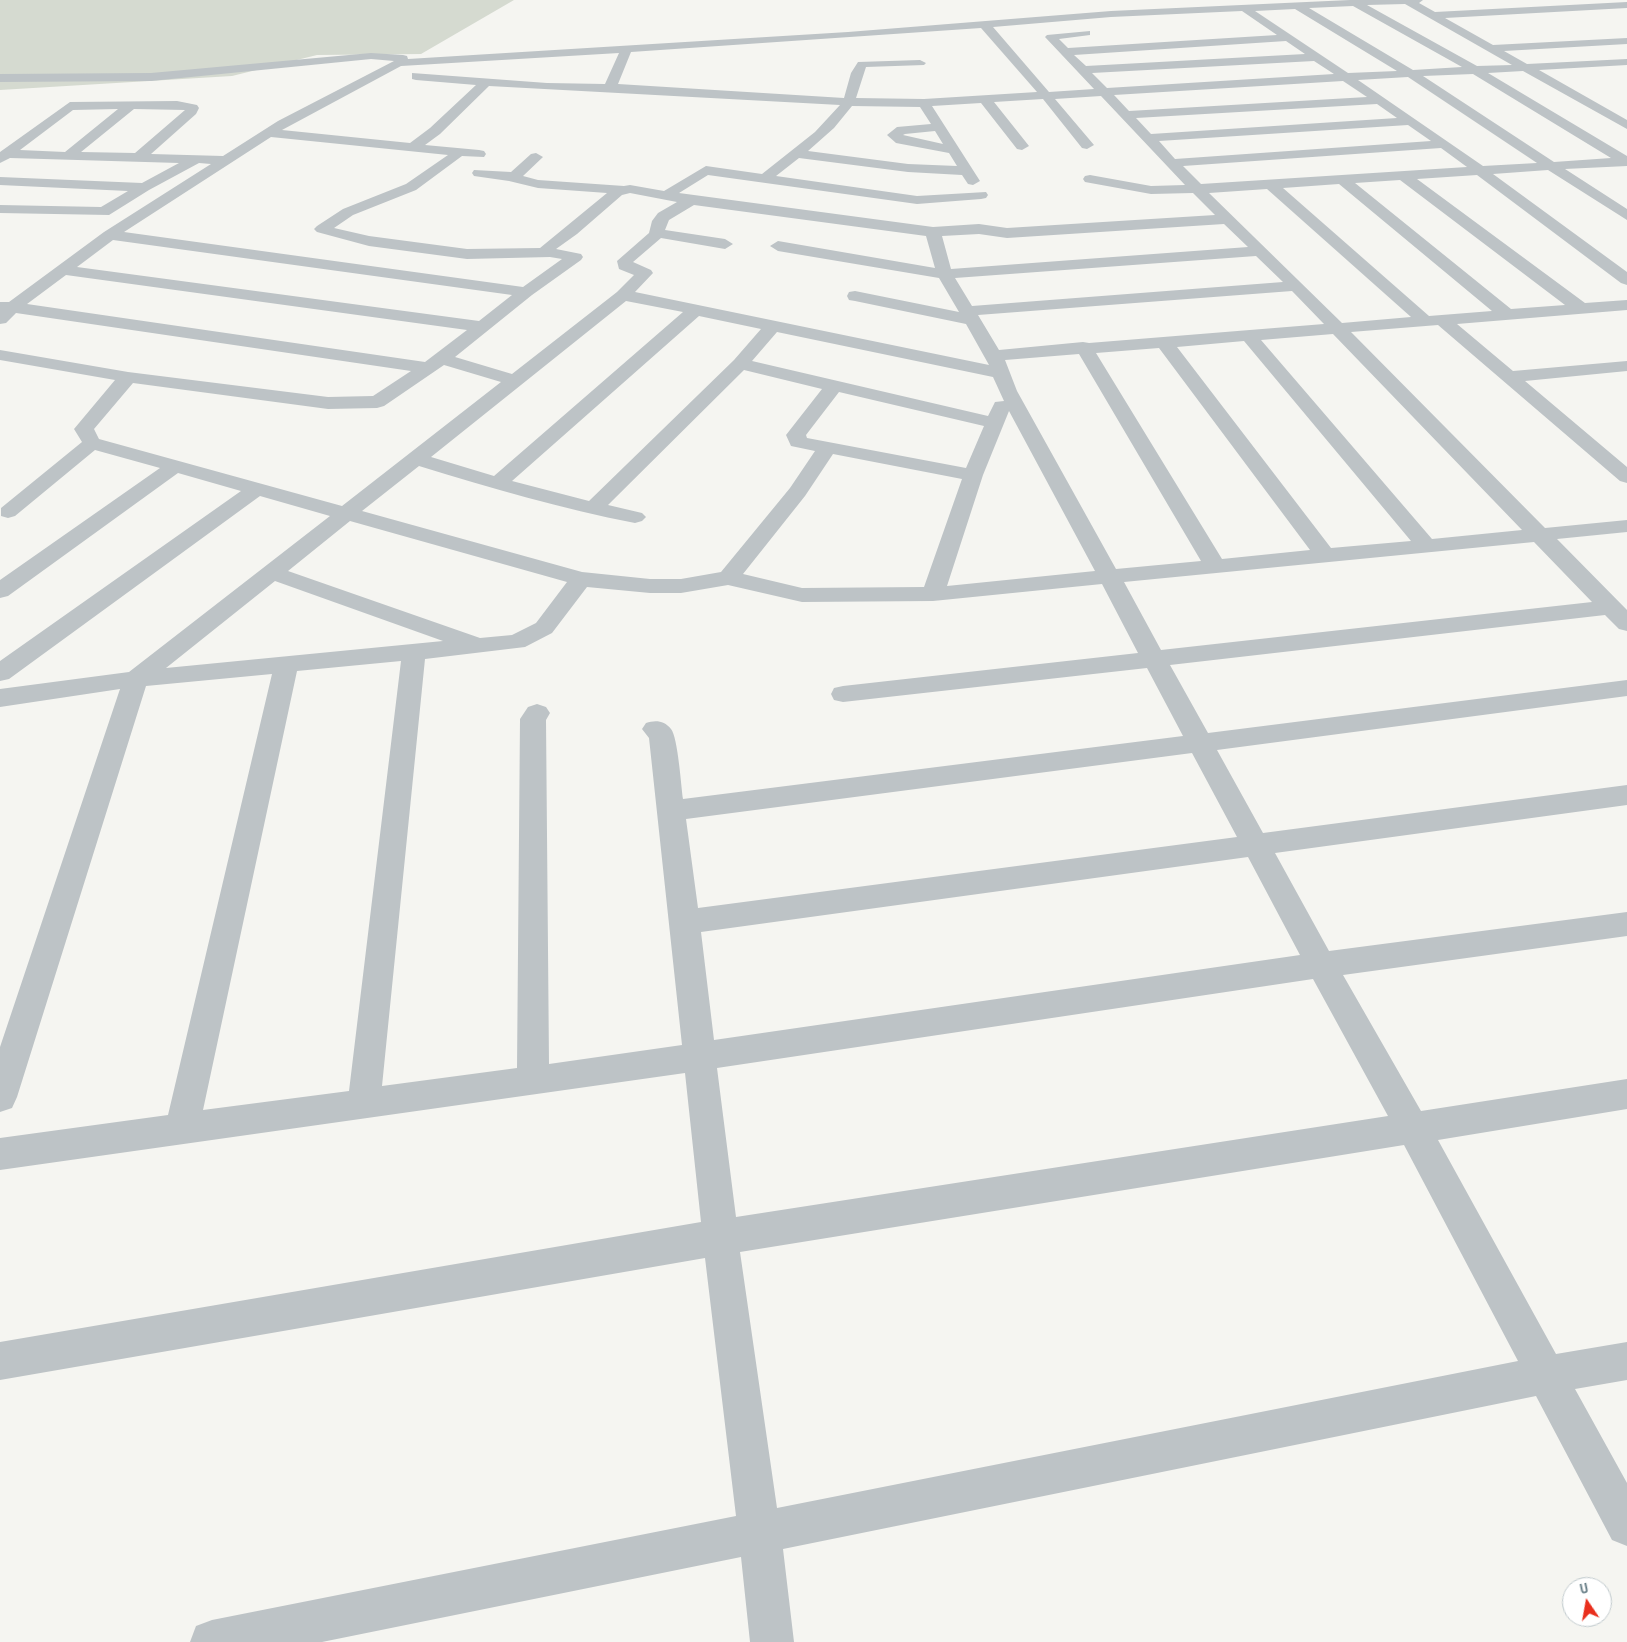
<!DOCTYPE html>
<style>
body{margin:0}
#map{position:relative;width:1627px;height:1642px;overflow:hidden;background:#f5f5f1;font-family:"Archivo Narrow",sans-serif}
canvas{display:block}
.north{position:absolute;left:1562px;top:1577px;width:50px;height:50px;box-sizing:border-box;background:#fff;border:1px solid #c1cacd;border-radius:50%;rotate:348deg;font-size:14px;font-weight:700;line-height:20px;text-align:center;color:#637a83}
.north::after{content:'';display:block;margin:auto;width:18px;height:22px;background:#e92f1d;clip-path:polygon(50% 0,100% 100%,50% 72%,0 100%)}
</style>
<div id="map">
<canvas width="1627" height="1642"></canvas>
<div class="north">U</div>
</div>
<script>
const ctx = document.querySelector('canvas').getContext('2d');
ctx.lineJoin = 'round';
function fillPath(path, color) { ctx.fillStyle = color; ctx.fill(path, 'evenodd'); }
fillPath(new Path2D(`
 M0,0H514L421,54L317,55L232,76L0,90Z`), '#d5dad0');
fillPath(new Path2D(`
 M1350,0H1423L1419,3L1435,12L1627,2V8L1445,18L1493,45L1627,38V44L1504,51L1527,64L1627,59V65L1539,70L1627,120V129L1523,71L1488,73L1627,156V166L1565,169L1627,209V220L1548,170L1493,174L1627,272V285L1621,283L1477,175L1417,179L1585,303L1627,300V310L1457,324L1513,371L1627,361V371L1525,381L1627,467V483L1620,481L1438,325L1351,332L1545,528L1627,520V532L1557,539L1627,610V631L1619,629L1605,615L1170,665L1208,733L1627,680V696L1217,750L1263,833L1627,785V805L1275,853L1329,951L1627,912V936L1343,975L1421,1111L1627,1079V1109L1438,1140L1556,1354L1627,1342V1380L1575,1389L1627,1483V1546L1612,1540L1536,1396L783,1549L794,1642H750L741,1557L322,1642H190L196,1626L212,1620L736,1516L705,1258L0,1380V1342L701,1222L685,1073L0,1170V1138L168,1115L272,674L146,686L17,1097L12,1108L0,1112V1047L120,689L0,707V689L129,672L330,516L260,496L9,679L0,681V661L241,491L178,473L8,596L0,598V580L160,468L95,450L15,516L8,518L1,516V508L82,442L74,429L115,380L0,360V350L128,372L328,397L373,396L411,371L16,313L6,323L0,324V302H9L104,232L211,164L199,163L149,190L109,215L0,213V205L101,207L128,191L0,185V177L142,183L179,163L10,158L0,163V152L70,102L177,101L197,105L199,108L196,114L151,154L223,156L278,121L394,61L371,59L151,81L0,82V74L151,73L371,53L403,55L407,56L408,59L848,32L1111,11ZM1405,4L1512,65L1477,66L1367,5ZM1353,6L1462,67L1413,70L1309,8ZM1295,9L1397,71L1348,73L1255,11ZM1242,11L1277,35L1068,48L1059,39L1090,35V31L1047,35L1045,37L1094,89L1049,92L993,27L1111,17ZM981,28L1037,92L924,99L856,98L866,67L924,65L926,63L920,60L858,62L851,73L844,98L618,84L631,52ZM1286,41L1305,54L1086,66L1074,55ZM619,53L605,84L547,83L412,73V79L416,80L476,85L430,128L410,143L282,130L401,66ZM1314,61L1334,74L1107,88L1092,73ZM1473,74L1611,158L1554,162L1423,76ZM1408,77L1537,163L1483,166L1358,80ZM1343,81L1367,97L1129,111L1114,95ZM489,86L840,105L815,132L762,174L706,166L664,191L630,185L624,186L538,180L523,176L543,157L536,153L531,154L511,172L474,170L472,173L474,176L509,181L538,188L607,193L540,248L467,249L369,236L334,228L353,215L416,190L462,156L484,157L486,154L484,151L479,150L425,145L440,134ZM1101,96L1185,185L1151,186L1090,175L1085,176L1083,179L1085,182L1151,194L1193,193L1215,215L1007,228L979,224L933,227L679,193L708,175L917,204L981,199L986,198L988,195L986,192L917,196L776,176L799,158L908,172L962,175L968,184L973,185L980,181L932,106L981,103L1017,149L1022,150L1029,146L994,102L1043,99L1082,148L1087,149L1094,145L1055,99ZM1377,104L1397,118L1151,134L1136,118ZM852,106L920,107L931,124L897,127L887,135L896,143L949,153L957,166L908,164L808,151L834,128ZM118,109L65,152L20,150L73,110ZM134,109L185,110L135,153L81,152ZM1408,125L1431,141L1175,159L1159,141ZM935,131L943,144L903,135L905,134ZM271,137L448,155L406,184L343,209L317,226L314,229L317,232L369,246L467,259L550,257L562,259L523,287L124,232ZM1441,148L1467,167L1201,184L1183,166ZM1400,180L1565,305L1511,309L1355,183ZM1339,184L1492,311L1429,316L1283,188ZM1267,189L1411,317L1342,323L1209,193ZM630,193L677,202L658,213L652,221L649,233L617,261L619,269L634,275L617,292L512,374L455,357L532,295L581,260L583,257L581,254L556,249L577,234L622,195ZM694,205L926,236L935,268L778,241L770,246L778,251L939,278L959,312L855,291L849,292L847,296L849,300L855,301L966,324L989,365L635,292L653,273L651,270L633,262L661,238L725,249L733,244L725,239L665,230L669,220ZM1224,224L1248,247L951,269L942,236L979,234L1007,238ZM113,240L512,295L479,321L77,267ZM1256,256L1283,282L972,306L955,278ZM66,275L467,330L425,362L27,304ZM1292,291L1324,324L1089,343L1083,342L999,350L978,315ZM626,301L683,312L494,476L431,457ZM699,316L761,329L734,360L589,501L512,481ZM777,332L993,377L1004,401L995,402L988,416L752,361ZM1333,334L1522,530L1432,539L1261,340ZM1244,341L1411,541L1331,548L1177,347ZM1159,348L1310,550L1222,559L1096,353ZM1079,354L1201,561L1116,569L1017,391L1005,360ZM444,365L501,382L342,506L99,439L94,429L133,383L328,409L377,408L384,406ZM744,370L822,389L786,435L791,446L815,451L790,488L721,572L681,579H650L582,572L362,511L419,466C491,488 562,509 635,523L642,521L646,517L642,513L608,505ZM839,392L984,426L966,468L807,438L806,435ZM1009,411L1095,571L947,586L983,475ZM833,454L962,479L924,587L802,588L743,574L805,496ZM350,521L567,582L536,623L512,635L480,638L288,571ZM1534,542L1592,602L1161,650L1124,582ZM275,581L443,641L166,668ZM1102,584L1138,653L843,686L834,688L831,694L834,700L843,702L1147,668L1183,736L683,799C681,785 678,738 671,729C664,720 655,720 646,723L642,729L649,738L682,1045L549,1064L546,720L550,713L546,707L537,704L528,707L520,719L517,1068L382,1086L425,659L525,647L552,633L587,587L650,593H681L728,585L802,602L933,601ZM401,661L349,1091L203,1110L297,671ZM1192,753L1237,837L698,908L686,819ZM1248,857L1300,955L714,1040L701,932ZM1313,979L1388,1116L736,1217L717,1068ZM1404,1145L1518,1361L777,1508L740,1252Z`), '#bdc3c6');
</script>
